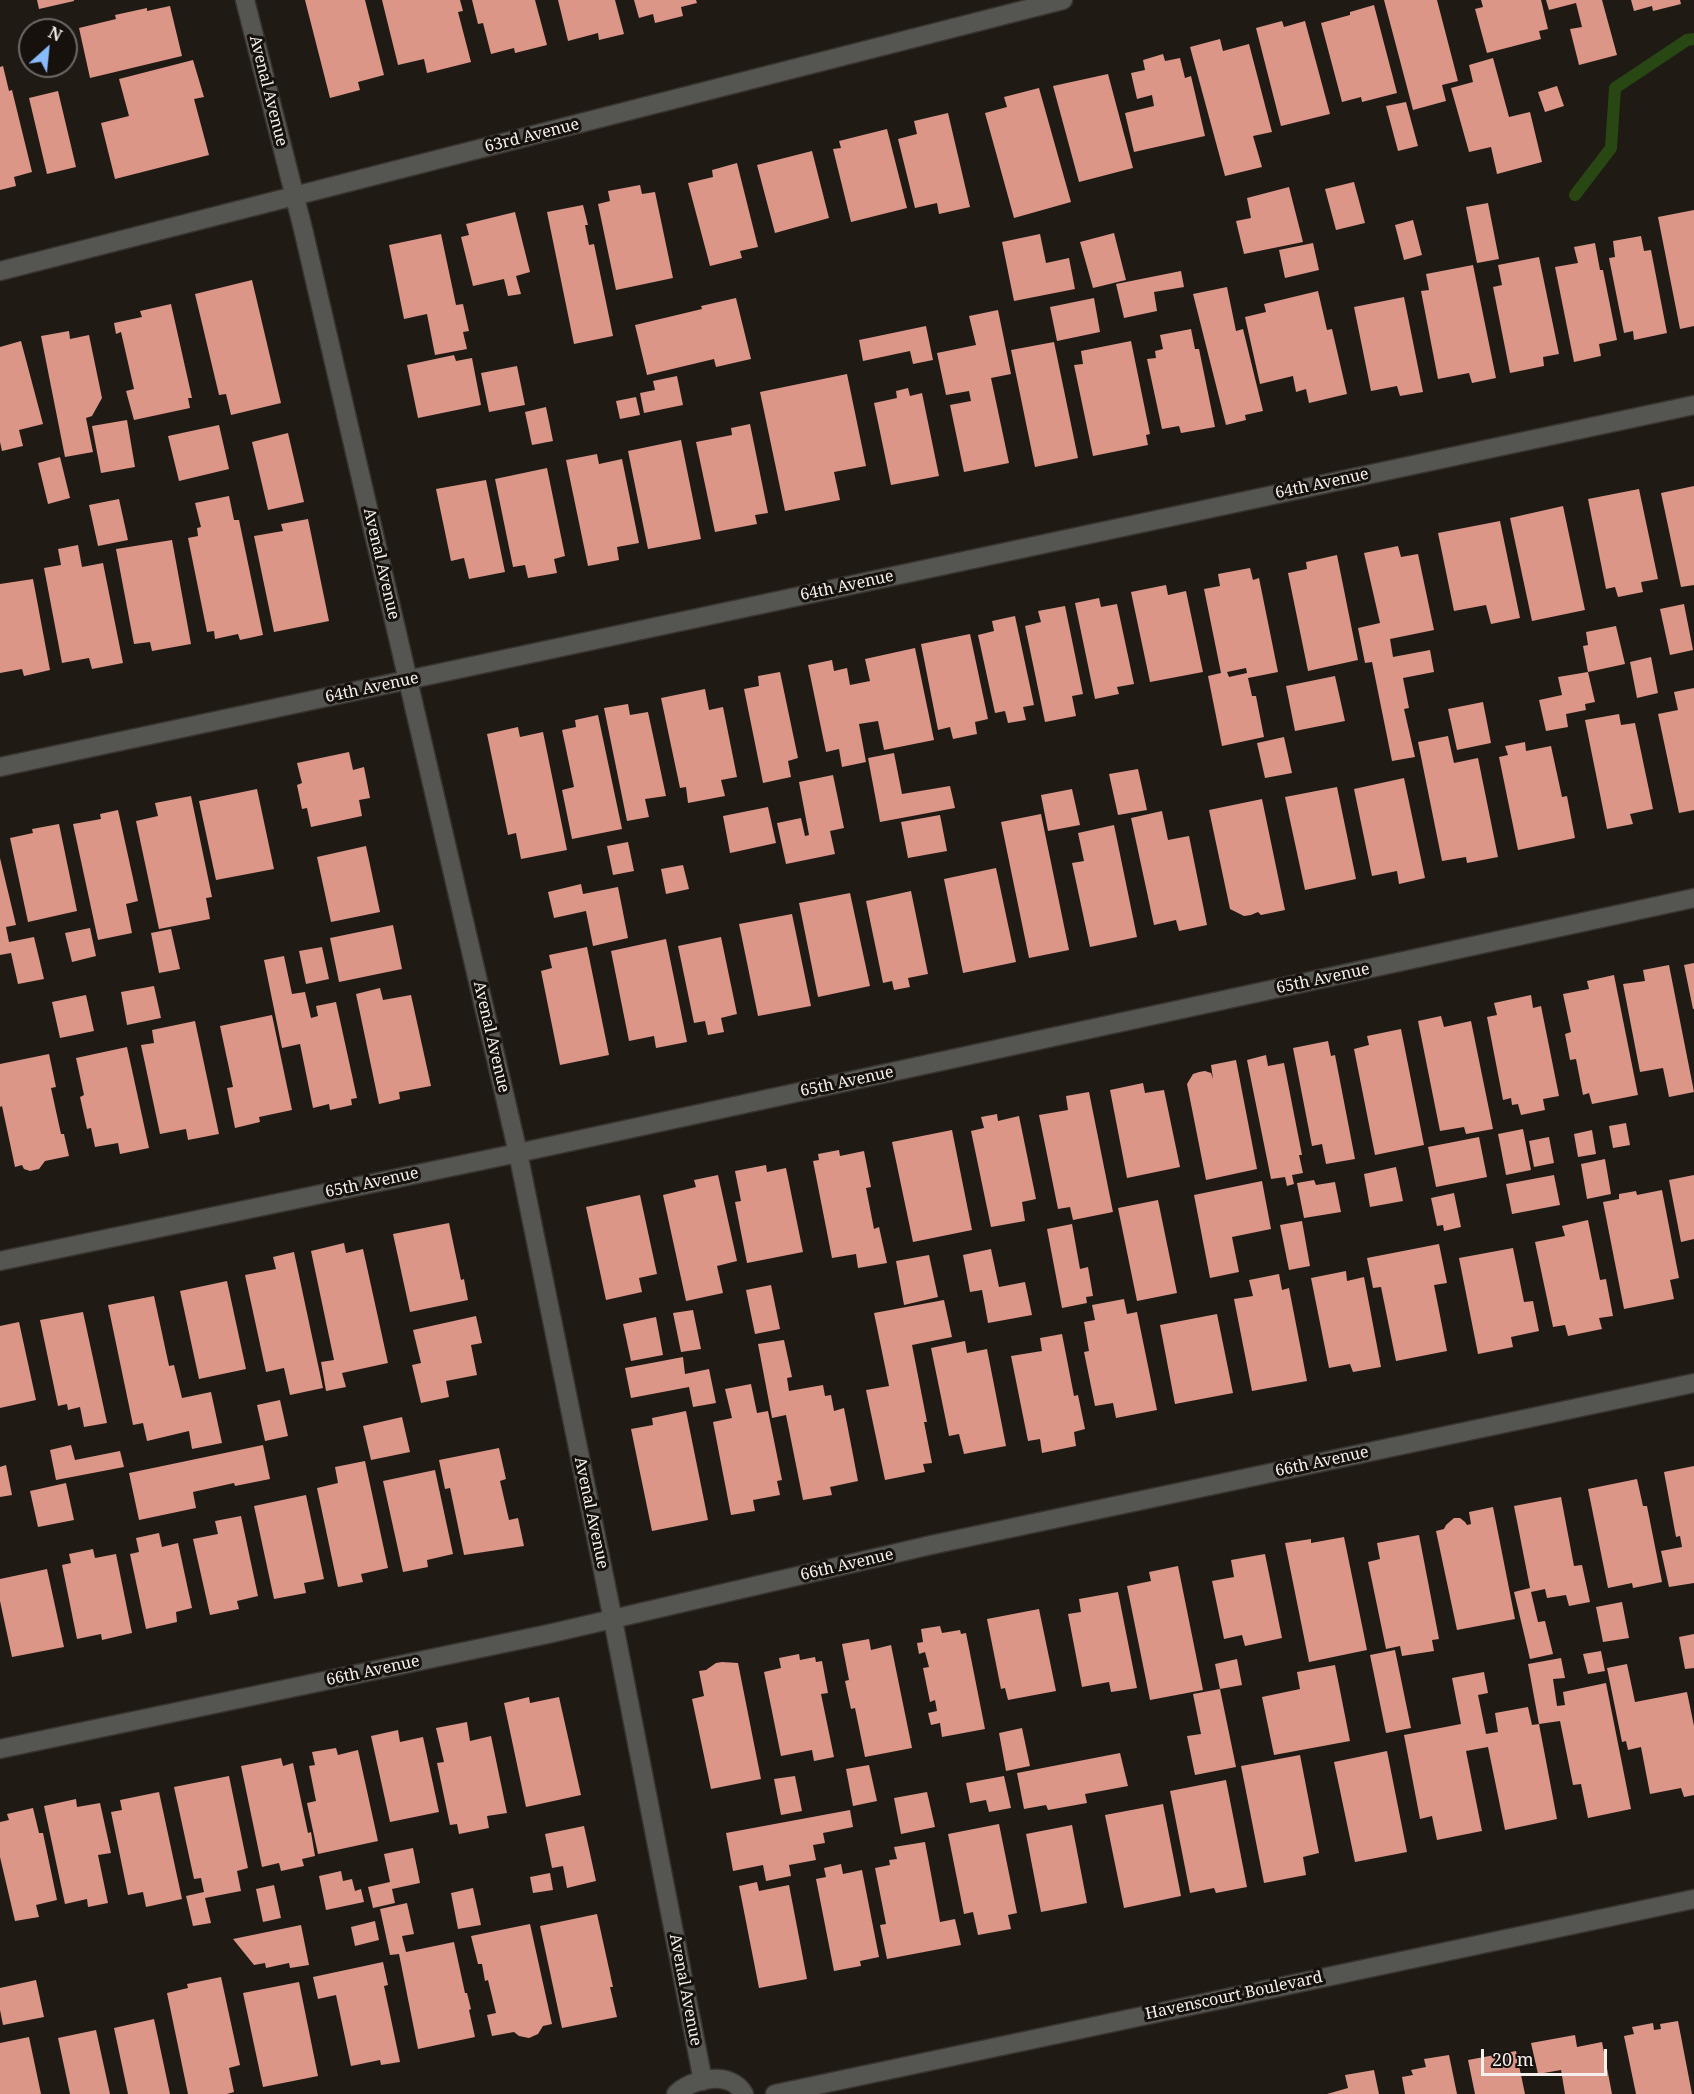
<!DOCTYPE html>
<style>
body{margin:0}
#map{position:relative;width:1694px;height:2094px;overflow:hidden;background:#201a15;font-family:"Noto Serif",serif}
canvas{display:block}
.north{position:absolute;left:18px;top:18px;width:60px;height:60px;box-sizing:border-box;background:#16110c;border:2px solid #6f6a66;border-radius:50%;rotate:27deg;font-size:16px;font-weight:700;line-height:24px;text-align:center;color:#f4f0ed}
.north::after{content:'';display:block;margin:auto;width:21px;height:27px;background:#89bafc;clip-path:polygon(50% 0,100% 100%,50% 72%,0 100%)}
.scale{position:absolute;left:1481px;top:2049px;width:126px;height:27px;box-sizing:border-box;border:3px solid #f4f0ed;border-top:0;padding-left:8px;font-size:18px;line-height:21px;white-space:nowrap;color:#f4f0ed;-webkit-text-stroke:4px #16110c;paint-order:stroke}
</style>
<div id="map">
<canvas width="1694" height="2094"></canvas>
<div class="north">N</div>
<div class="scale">20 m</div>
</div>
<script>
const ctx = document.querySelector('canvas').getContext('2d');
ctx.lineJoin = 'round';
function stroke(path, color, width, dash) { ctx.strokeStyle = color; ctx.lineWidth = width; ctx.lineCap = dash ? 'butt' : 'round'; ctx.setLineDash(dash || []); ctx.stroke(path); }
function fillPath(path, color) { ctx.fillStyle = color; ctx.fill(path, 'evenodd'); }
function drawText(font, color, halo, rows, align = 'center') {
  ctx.font = font + ' "Noto Serif",serif'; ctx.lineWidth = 6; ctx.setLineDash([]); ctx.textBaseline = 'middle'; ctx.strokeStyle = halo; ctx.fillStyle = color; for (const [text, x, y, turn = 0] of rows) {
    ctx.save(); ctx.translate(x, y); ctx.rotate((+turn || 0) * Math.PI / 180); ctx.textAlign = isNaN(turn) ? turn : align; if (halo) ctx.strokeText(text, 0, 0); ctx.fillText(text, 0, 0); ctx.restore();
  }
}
stroke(new Path2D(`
 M1575,195L1611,148L1615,88L1687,40L1694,39`), '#294712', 12);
fillPath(new Path2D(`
 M37,0H74V1L39,9Z
 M305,0H365L384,75L358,82L360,90L330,98Z
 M382,0H460L463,11L458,12L471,62L427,73L424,59L398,65Z
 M472,0H535L547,45L515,53L514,48L491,54L483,23L478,24Z
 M558,0H615L624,34L599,40L598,33L568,41Z
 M634,0H696L697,3L681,7L683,16L655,23L653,14L639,18Z
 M1384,0H1437L1458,81L1442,85L1446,101L1413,110Z
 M1481,0H1541L1548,29L1539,31L1541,39L1487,53L1475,9L1483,7Z
 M1546,0H1602L1617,55L1579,65L1570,29L1582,27L1576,3L1549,10Z
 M1631,0H1680L1681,4L1653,11L1652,6L1634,11Z
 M1374,5L1397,93L1362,102L1361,97L1342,102L1321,23L1350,15V12Z
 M170,6L182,56L90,78L79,28L116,19L115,15L147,8V11Z
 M1282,21L1284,27L1305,21L1330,114L1281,126L1256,28Z
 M1220,39L1223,51L1249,44L1272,132L1253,136L1262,167L1225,176L1190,47Z
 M1163,54L1165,61L1180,58L1185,78L1191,76L1205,136L1134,152L1125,113L1154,106L1152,95L1137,99L1131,73L1145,70L1143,60Z
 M1493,58L1509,117L1530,112L1542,162L1497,174L1491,147L1469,152L1451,88L1473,82L1469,65Z
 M193,60L204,97L194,99L209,155L115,179L101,123L129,116L119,79Z
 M3,66L9,91L12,90L32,172L14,177L16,186L0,190V67Z
 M1108,74L1133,168L1079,182L1053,86Z
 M1557,86L1564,106L1545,112L1538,92Z
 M1039,88L1071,202L1014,218L985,113L1007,107L1004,97Z
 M58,91L76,167L47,174L29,98Z
 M1406,102L1418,146L1398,151L1386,106Z
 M948,113L970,207L939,214L937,203L915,208L898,139L917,134L914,121Z
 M887,129L907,208L851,222L833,149L841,148L839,141Z
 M812,151L829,218L775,233L757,165Z
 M737,163L758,247L740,251L742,258L710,266L688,183L713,177L712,170Z
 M1354,182L1365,223L1336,230L1325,189Z
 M640,185L642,194L655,192L673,278L616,290L598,204L610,201L608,191Z
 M1289,187L1303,242L1244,254L1236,221L1251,218L1247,198Z
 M1488,203L1499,259L1477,263L1466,207Z
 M583,205L588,225H585L589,245L594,244L613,336L574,344L547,212Z
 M1694,210V326L1680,329L1658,217Z
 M515,212L530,272L516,276L521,294L508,296L504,279L473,286L461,237L469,235L466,224Z
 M1413,220L1422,255L1404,260L1395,225Z
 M1114,233L1126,280L1093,288L1080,242Z
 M441,234L456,305L463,304L469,331L463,332L467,349L435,355L427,314L404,319L389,245Z
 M1040,234L1046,263L1069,258L1075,289L1014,301L1002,242Z
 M1641,236L1644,251L1651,250L1667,333L1634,340L1633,331L1624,333L1609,258L1615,257L1613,241Z
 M1313,243L1319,270L1285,278L1279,250Z
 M1595,243L1600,270H1603L1617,340L1599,344L1601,356L1574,362L1555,267L1578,263L1574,247Z
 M1539,257L1559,354L1543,357L1544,366L1510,373L1493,287L1502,285L1498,265Z
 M1473,265L1496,378L1472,383L1469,373L1438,379L1421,291L1429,290L1426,274Z
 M1181,271L1184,287L1154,292L1157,311L1124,318L1116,284Z
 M252,280L281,403L231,415L226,394L219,395L195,294Z
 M1227,287L1236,331L1243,329L1263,411L1245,415L1246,420L1226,425L1193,294Z
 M1318,291L1327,330L1332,329L1347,394L1309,403L1306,389L1296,392L1293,376L1260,384L1245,317L1266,312L1264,304Z
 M1404,297L1423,392L1400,396L1397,386L1371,391L1354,307Z
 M736,298L751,359L716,367L714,359L647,375L635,325L702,309L701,306Z
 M1094,298L1100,332L1057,341L1050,307Z
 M171,304L192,398H188L190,408L134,420L126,391L134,389L121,332L116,334L114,323L142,317L140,311Z
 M998,310L1011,374L991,378L1009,463L964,472L950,405L971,401L969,391L946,395L937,353L976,345L969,316Z
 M926,326L933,360L913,364L910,351L863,361L859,340Z
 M1191,329L1195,349H1199L1215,427L1181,433L1179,426L1162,429L1147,359L1156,358L1155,351L1163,349L1160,335Z
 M69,331L70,339L89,335L102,398L92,416L86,418L93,452L65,457L41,336Z
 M21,341L43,424L19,430L23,446L2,451L0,442V347Z
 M1131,341L1150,434L1146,435L1148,445L1093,456L1074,365L1083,364L1081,351Z
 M1054,342L1078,458L1035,467L1011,350Z
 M454,355L456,361L472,358L481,405L418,418L407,365Z
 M517,366L525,405L489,412L481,373Z
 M847,374L866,466L834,472L840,500L785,511L760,392Z
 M677,376L683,405L644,413L640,393L655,390L653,381Z
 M908,388L910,396L922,393L939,476L891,485L874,403L897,398L896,391Z
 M636,397L640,415L620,419L616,401Z
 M546,407L553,441L532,445L525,412Z
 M127,420L135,467L101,473L92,426Z
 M750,424L768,513L755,515L757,524L715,532L696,442L732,435L731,428Z
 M219,425L229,469L179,481L168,436Z
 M288,433L304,502L268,510L252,442Z
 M681,440L701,539L648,549L628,451Z
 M597,454L599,464L622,459L639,543L617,547L619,560L588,566L566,460Z
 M60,457L70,498L48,504L38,463Z
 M547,468L565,556L554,559L557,573L528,578L525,565L513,567L495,479Z
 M486,480L505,572L469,579L464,558L451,561L436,489Z
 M1694,486V585L1681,587L1661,493Z
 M1639,489L1658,579L1641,582L1643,592L1618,597L1615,587L1606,589L1588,499Z
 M229,496L234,520H239L263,635L240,640L238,634L215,639L214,631L207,632L188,538L198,536L197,528L201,527L195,503Z
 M119,499L128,540L98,546L89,505Z
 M1563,506L1585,610L1532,621L1510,518Z
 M308,519L329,621L274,632L254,536L283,531L281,524Z
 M1500,521L1520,618L1491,624L1486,605L1454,611L1438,533Z
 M172,540L191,644L152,651L150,642L134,644L116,549Z
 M78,545L82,567L103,563L123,663L92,669L89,658L62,663L44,568L61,565L58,549Z
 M1398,546L1401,557L1418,554L1434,630L1390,639L1393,657L1430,650L1434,672L1403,678L1409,708L1404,709L1415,757L1392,761L1372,662L1365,663L1358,628L1380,623L1364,553Z
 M1337,555L1358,660L1308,671L1288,573L1307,569L1306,562Z
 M1250,568L1253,580L1259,578L1278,672L1248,678L1252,696H1256L1264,737L1222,746L1208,676L1221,673L1204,589L1220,586L1218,574ZM1246,668L1247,673L1229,677L1227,672Z
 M33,579L50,670L24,676L22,669L0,673V584Z
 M1166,585L1168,595L1186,591L1203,672L1150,682L1131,592Z
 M1099,598L1101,607L1117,604L1134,684L1117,687L1119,694L1095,699L1075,603Z
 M1684,604L1693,650L1670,655L1660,609Z
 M1065,606L1083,694L1072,696L1076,716L1045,722L1025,626L1041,622L1038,611Z
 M1015,616L1034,705L1023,707L1026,720L1008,723L1005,711L995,713L978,635L994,631L992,621Z
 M1616,626L1625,664L1588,672L1583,646L1588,645L1586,632Z
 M970,634L988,719L975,722L977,734L953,739L950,727L938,730L921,644Z
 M915,648L934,740L884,750L878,721L859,724L866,762L842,767L839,749L826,752L808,665L832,660L834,671L847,668L850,685L870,681L865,659Z
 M1651,657L1658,693L1637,698L1630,662Z
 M780,672L798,758L788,761L791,777L763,783L744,689L759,686L758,676Z
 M1588,672L1595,702L1585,704L1586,710L1566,714L1568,727L1546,731L1539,700L1562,695L1558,677Z
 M1335,676L1345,721L1295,731L1286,686Z
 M1694,688V810L1679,813L1658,714L1678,710L1674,692Z
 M705,689L709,710L723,707L737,777L721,780L725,796L688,803L686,787L680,788L661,698Z
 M1483,702L1491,743L1457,750L1448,709Z
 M628,704L630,715L648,712L666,796L645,799L649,817L627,821L604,708Z
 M1619,714L1621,725L1635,723L1653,809L1630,814L1633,824L1607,829L1585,720Z
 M598,715L622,829L572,839L562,790L574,787L562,730L576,727L575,720Z
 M518,727L520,737L543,732L567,850L521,859L516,833L508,835L487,734Z
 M1448,736L1454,763L1478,758L1498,857L1467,863L1466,857L1442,861L1418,742Z
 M1284,737L1292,773L1265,778L1257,743Z
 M1525,742L1526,751L1551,746L1562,797L1567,796L1575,838L1518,850L1499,757L1508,755L1505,746Z
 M349,752L353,770L364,767L370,798L359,800L362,816L311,827L307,808L302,809L297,785L302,783L297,763Z
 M894,753L902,794L950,786L955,808L880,822L868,758Z
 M1138,769L1147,810L1118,815L1109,774Z
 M833,775L844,828L830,831L835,854L786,864L777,823L801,818L805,836L809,835L799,782Z
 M1404,778L1425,878L1399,884L1397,871L1372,876L1354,789Z
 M1337,787L1356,879L1305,890L1285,797Z
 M257,789L274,869L216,880L199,801Z
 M1072,789L1080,825L1048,831L1041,795Z
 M191,796L212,897L206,898L210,919L159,929L136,821L158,816L155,803Z
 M1262,799L1285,910L1261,915L1258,912L1251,915L1244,916L1230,909L1209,810Z
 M768,807L776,843L730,853L723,816Z
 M118,810L138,901L126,904L132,933L98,940L73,824L101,819L100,814Z
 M1162,811L1168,840L1189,836L1207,925L1179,931L1176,920L1154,925L1131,818Z
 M1041,814L1069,950L1029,958L1001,822Z
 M940,815L947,851L908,858L901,822Z
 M59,824L77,911L28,922L10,838L33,833L32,829Z
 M1114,825L1137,937L1090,947L1072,863L1084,861L1078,833Z
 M628,842L634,871L613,875L607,846Z
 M366,846L380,912L331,922L317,857Z
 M0,858L16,925L6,927L9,942L34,937L44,979L18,984L11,953L0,955Z
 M683,865L689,889L666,894L661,869Z
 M996,868L1016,962L963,973L944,879Z
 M581,884L583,894L618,887L628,938L593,946L586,911L554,918L548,892Z
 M911,891L928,974L908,978L910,987L894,990L892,981L883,983L866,901Z
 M850,893L870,986L818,997L799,903Z
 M792,914L811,1006L758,1016L739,924Z
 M393,925L402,969L339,982L330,938Z
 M90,928L96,956L72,962L65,933Z
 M171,929L180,969L159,973L151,933Z
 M721,937L737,1014L721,1018L724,1032L708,1035L705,1021L694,1023L678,946Z
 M666,939L687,1042L656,1048L654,1036L629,1041L611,951Z
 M322,947L329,979L306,984L299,951Z
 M587,947L609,1055L560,1065L541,971L552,968L549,955Z
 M284,956L292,994L305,992L311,1018L318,1016L316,1006L336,1002L357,1098L351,1099L352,1105L330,1110L329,1104L313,1108L300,1044L282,1048L264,960Z
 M1694,963V1009H1693L1684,965Z
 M1669,965L1694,1092L1669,1097L1663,1068L1640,1072L1623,984L1645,981L1643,970Z
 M1614,975L1638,1095L1592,1104L1589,1093L1583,1095L1576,1059L1570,1060L1565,1034L1571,1032L1563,994L1589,989L1587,981Z
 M154,986L161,1018L127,1025L121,992Z
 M380,988L383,1000L411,995L431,1086L399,1092L400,1099L379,1104L356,994Z
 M86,995L94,1031L60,1038L52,1002Z
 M1531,995L1533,1008L1541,1006L1559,1096L1543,1099L1545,1110L1521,1115L1518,1104L1512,1105L1511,1098L1503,1100L1487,1017L1497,1015L1494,1003Z
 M272,1015L292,1110L259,1117L260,1122L235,1128L227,1088L233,1087L220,1026Z
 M1441,1016L1444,1027L1471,1021L1493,1129L1466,1134L1464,1127L1440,1131L1418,1021Z
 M195,1021L219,1134L188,1140L186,1129L160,1134L141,1045L154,1043L152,1030Z
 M1401,1029L1424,1145L1375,1155L1354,1049L1369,1045L1367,1036Z
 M1328,1041L1331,1056L1335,1055L1355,1159L1326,1164L1322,1144L1312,1146L1293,1048Z
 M127,1047L149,1148L120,1154L118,1143L95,1147L91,1128L87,1129L80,1097L84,1095L76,1058Z
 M49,1054L56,1087L51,1088L61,1134H64L69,1156L45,1161L39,1169L30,1171L24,1169L22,1165L15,1167L2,1106L0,1107V1064Z
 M1266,1055L1268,1066L1284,1063L1302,1155H1299L1303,1173L1292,1175L1294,1184L1287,1186L1285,1177L1271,1179L1247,1060Z
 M1236,1060L1257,1169L1206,1180L1187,1084L1193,1074L1199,1072L1205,1071L1211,1073L1213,1079L1211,1065Z
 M1143,1083L1145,1093L1164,1090L1180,1167L1127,1178L1110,1090Z
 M1089,1092L1113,1212L1073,1220L1070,1207L1058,1209L1039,1115L1068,1110L1066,1096Z
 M997,1114L998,1121L1019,1116L1036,1199L1022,1202L1025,1221L991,1227L971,1131L984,1128L981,1117Z
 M1626,1123L1630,1145L1613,1148L1609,1126Z
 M1523,1129L1531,1170L1506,1175L1498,1134Z
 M952,1130L972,1230L913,1242L892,1142Z
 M1592,1130L1596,1154L1578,1157L1574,1134Z
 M1479,1137L1487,1177L1436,1187L1428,1147Z
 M1549,1137L1554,1163L1534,1167L1529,1141Z
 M839,1150L840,1156L864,1151L871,1187L866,1188L874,1229L879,1227L887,1263L858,1268L856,1254L832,1258L813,1161L819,1160L818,1154Z
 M1605,1159L1611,1194L1587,1199L1581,1164Z
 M766,1165L767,1172L786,1168L803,1252L747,1263L735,1202L741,1201L735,1171Z
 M1396,1167L1403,1201L1370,1207L1364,1174Z
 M718,1175L737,1261L717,1266L723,1293L686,1301L663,1195L696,1187L694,1180Z
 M1554,1175L1560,1205L1512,1214L1506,1184Z
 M1694,1175V1239L1681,1242L1669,1180Z
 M1314,1180L1316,1185L1335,1182L1341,1212L1304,1218L1297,1183Z
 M1262,1181L1271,1229L1232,1237L1239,1272L1210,1278L1194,1195Z
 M1662,1190L1679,1278L1670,1280L1674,1299L1624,1309L1603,1202L1619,1199V1194L1636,1191L1637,1195Z
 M1454,1193L1461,1227L1444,1231L1443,1225L1437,1226L1431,1198Z
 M640,1195L657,1274L639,1278L642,1292L606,1300L586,1207Z
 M1158,1200L1177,1293L1137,1301L1118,1208Z
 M1588,1220L1600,1280L1606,1279L1613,1316L1599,1318L1602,1329L1568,1336L1565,1325L1553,1327L1535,1242L1565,1236L1562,1226Z
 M1302,1221L1310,1266L1289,1270L1280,1225Z
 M449,1223L461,1280L464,1279L468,1300L410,1312L393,1234Z
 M1072,1224L1080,1269L1088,1267L1093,1296L1086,1297L1087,1303L1062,1308L1047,1229Z
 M344,1243L346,1253L363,1249L388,1363L342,1373L346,1387L326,1391L321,1362L334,1360L311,1251Z
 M1439,1244L1447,1283L1434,1285L1447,1351L1396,1361L1381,1287L1373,1288L1367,1258Z
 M1513,1248L1524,1302L1533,1301L1539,1331L1511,1337L1513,1347L1478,1354L1459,1258Z
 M991,1249L999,1287L1025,1282L1032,1315L988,1323L982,1290L970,1292L963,1255Z
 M294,1252L323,1388L290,1395L284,1368L266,1372L245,1275L276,1269L273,1257Z
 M929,1255L938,1297L904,1305L896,1261Z
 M1346,1271L1347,1281L1364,1277L1381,1367L1353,1372L1350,1364L1329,1368L1311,1278Z
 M1279,1274L1282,1290L1289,1288L1307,1381L1252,1391L1234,1299L1253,1296L1249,1280Z
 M227,1281L246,1369L199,1379L180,1291Z
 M771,1285L780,1329L755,1334L746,1290Z
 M154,1296L169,1366L174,1365L182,1398L211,1392L222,1443L192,1449L189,1431L147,1441L143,1423L133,1425L108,1305Z
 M1124,1299L1127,1314L1137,1312L1157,1410L1116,1418L1113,1403L1095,1406L1084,1352L1089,1351L1084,1322L1095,1320L1092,1305Z
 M944,1300L952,1337L912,1345L927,1422H924L932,1463L923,1464L925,1472L885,1480L866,1390L889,1386L874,1313Z
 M693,1310L701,1349L681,1352L673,1313Z
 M83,1312L107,1423L84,1427L80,1407L68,1410L67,1404L58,1406L40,1320Z
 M1217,1314L1233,1393L1175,1404L1160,1325Z
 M476,1316L482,1343L471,1345L477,1375L446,1381L449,1397L421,1403L412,1365L421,1363L413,1330Z
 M656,1317L663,1355L631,1361L623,1324Z
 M19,1322L36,1400L0,1408V1326Z
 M1062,1334L1074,1396L1078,1395L1085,1429L1074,1432L1076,1446L1042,1453L1040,1439L1028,1441L1011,1356L1042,1351L1040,1338Z
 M784,1340L792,1377L787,1378L789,1391L823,1385L825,1396L831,1395L834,1411L844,1408L858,1481L830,1487L832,1495L803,1500L786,1415L772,1418L758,1344Z
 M965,1341L967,1353L987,1349L1006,1446L964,1454L959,1434L949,1436L931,1348Z
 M683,1357L685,1374L709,1369L716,1403L693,1407L689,1387L631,1398L625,1368Z
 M751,1384L757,1413L768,1411L782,1480L777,1481L780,1495L753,1500L755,1511L731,1515L713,1422L732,1418L725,1389Z
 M280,1400L288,1436L265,1441L257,1405Z
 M686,1411L708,1520L652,1531L631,1429L653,1425L652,1418Z
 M402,1417L410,1452L371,1460L363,1426Z
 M71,1445L75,1460L120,1451L124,1467L56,1480L50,1450Z
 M263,1445L270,1479L235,1486L234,1483L193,1492L196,1508L139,1520L129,1473Z
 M499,1448L506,1479L500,1481L509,1520L518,1518L524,1546L464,1555L450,1488L445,1489L439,1460Z
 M365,1461L388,1568L361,1574L363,1582L338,1587L317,1488L338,1483L335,1467Z
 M6,1465L12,1495L0,1497V1467Z
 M1694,1466V1583L1669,1587L1661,1551L1682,1547L1680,1536L1676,1537L1664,1472Z
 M435,1470L453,1554L427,1560L428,1567L403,1572L383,1481Z
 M1637,1479L1643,1506H1647L1662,1582L1633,1588L1632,1583L1608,1588L1588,1489Z
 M66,1483L74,1520L38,1527L30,1491Z
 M306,1495L324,1579L304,1583L306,1593L274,1599L254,1506Z
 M1561,1497L1574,1566L1582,1565L1590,1602L1569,1606L1566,1595L1547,1598L1545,1589L1531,1592L1538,1622L1545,1621L1553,1654L1530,1659L1514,1592L1530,1588L1514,1506Z
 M1493,1507L1515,1619L1457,1630L1436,1531L1444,1529L1446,1525L1454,1518H1460L1465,1522L1467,1525L1471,1524L1469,1512Z
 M241,1516L258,1596L237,1601L239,1609L210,1615L193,1539L218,1534L215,1521Z
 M159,1533L162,1547L178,1543L192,1608L176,1612L177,1622L146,1629L130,1554L139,1552L136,1538Z
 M1419,1535L1439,1639L1432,1640L1434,1651L1402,1656L1400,1646L1386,1649L1368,1562L1380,1559L1377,1543Z
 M1344,1537L1367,1650L1309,1662L1285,1543L1311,1539V1543Z
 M93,1549L95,1558L116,1554L132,1633L102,1640L101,1634L77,1639L62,1565L71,1563L69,1554Z
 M1265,1554L1282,1638L1245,1646L1242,1635L1224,1639L1212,1581L1234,1577L1231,1560Z
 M1178,1566L1203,1690L1150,1700L1127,1586L1151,1581L1149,1572Z
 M47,1569L64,1647L12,1657L0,1601V1579Z
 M1118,1592L1137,1688L1111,1692L1109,1682L1082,1687L1068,1614L1081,1612L1079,1599Z
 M1622,1602L1629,1638L1603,1642L1596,1607Z
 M1039,1609L1056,1691L1008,1700L1005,1688L1001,1689L987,1619Z
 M940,1626L942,1633L960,1630L961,1634L966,1633L985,1729L942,1737L940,1723L931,1725L928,1713L937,1711L935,1700L930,1702L923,1668L929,1667L925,1652L919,1654L917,1643L923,1642L921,1629Z
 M1694,1634V1668L1685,1669L1679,1637Z
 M869,1639L871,1650L891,1645L912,1748L865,1757L855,1708L851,1709L845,1681L849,1680L842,1644Z
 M1395,1650L1411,1728L1386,1733L1370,1655Z
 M1601,1651L1605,1671L1588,1674L1583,1654Z
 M799,1654L800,1660L815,1657L816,1662L822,1661L828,1693L821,1694L834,1757L814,1761L812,1750L781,1756L764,1672L781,1668L779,1658Z
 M1561,1658L1565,1678L1553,1679L1557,1706L1565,1705L1563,1692L1606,1683L1631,1809L1588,1818L1581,1784L1573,1785L1560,1721L1539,1724L1528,1664Z
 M1237,1659L1242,1685L1220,1689L1236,1767L1195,1775L1187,1736L1201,1734L1193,1694L1220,1689L1215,1664Z
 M722,1662L738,1663L761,1779L711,1789L692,1699L704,1696L699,1671L706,1670L716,1663Z
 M1627,1664L1635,1702L1687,1692L1694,1726V1795L1684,1797L1681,1788L1650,1794L1641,1747L1628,1750L1626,1741L1622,1742L1607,1668Z
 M1335,1665L1350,1741L1274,1755L1262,1697L1300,1689L1297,1672Z
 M1484,1672L1488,1693L1478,1695L1486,1734L1498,1732L1495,1713L1528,1707L1532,1725L1539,1724L1557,1819L1505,1830L1488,1747L1466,1751L1482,1831L1437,1840L1432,1816L1420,1819L1404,1735L1461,1724L1452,1678Z
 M529,1697L530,1703L559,1697L581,1795L526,1807L504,1703Z
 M467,1722L470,1741L491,1736L507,1813L487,1816L489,1828L459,1834L457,1824L450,1825L437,1763L444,1762L436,1728Z
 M1022,1728L1030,1766L1006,1771L999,1733Z
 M398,1730L400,1742L423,1737L439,1812L390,1822L371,1736Z
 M336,1748L338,1755L358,1750L378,1841L318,1854L307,1803L316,1801L309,1766L315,1765L312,1752Z
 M1387,1751L1407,1852L1355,1862L1334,1762Z
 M1120,1753L1128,1786L1085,1794L1087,1803L1048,1810L1046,1805L1024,1809L1017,1773Z
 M1300,1755L1319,1853L1303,1857L1306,1875L1264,1883L1241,1766Z
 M281,1758L283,1766L293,1763L308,1833L311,1832L315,1856L302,1859L304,1866L281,1871L279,1863L262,1867L241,1766Z
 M869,1765L877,1801L853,1806L846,1769Z
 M229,1776L248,1868L237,1871L241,1891L205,1898L211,1923L193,1926L186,1896L204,1892L201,1878L194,1879L174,1787Z
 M795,1776L802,1811L781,1815L774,1779Z
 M1004,1776L1011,1808L989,1812L986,1800L970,1803L966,1783Z
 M1226,1780L1247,1887L1216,1893L1214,1888L1190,1893L1170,1791Z
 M159,1792L182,1899L146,1907L143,1892L128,1895L111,1812L122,1810L120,1800Z
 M927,1792L935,1827L901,1834L894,1798Z
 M76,1799L77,1807L100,1803L111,1853L98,1855L108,1903L88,1907L87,1899L65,1904L44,1806Z
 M1163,1804L1181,1896L1124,1908L1105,1815Z
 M33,1808L39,1833H43L57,1900L36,1905L39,1917L15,1921L0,1857V1822L9,1820L7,1814Z
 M850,1810L853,1827L823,1833L825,1843L813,1845L816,1860L789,1865L791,1876L766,1881L763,1865L733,1871L726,1833Z
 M999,1824L1017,1913L1008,1915L1011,1929L978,1935L973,1912L964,1914L948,1834Z
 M1072,1825L1087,1903L1041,1912L1026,1834Z
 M584,1826L596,1881L567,1888L563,1866L552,1868L545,1834Z
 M925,1842L940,1922L955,1919L961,1945L887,1959L880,1925L886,1924L875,1868L890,1865L889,1860L897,1859L894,1847Z
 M413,1848L420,1883L392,1889L395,1903L373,1908L368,1887L390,1882L384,1854Z
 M841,1864L843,1874L862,1870L879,1957L860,1961L861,1966L834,1971L816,1879L826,1877L824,1868Z
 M341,1871L343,1881L352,1879L355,1891L361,1889L364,1902L326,1910L319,1876Z
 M550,1873L553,1890L533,1893L530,1877Z
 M757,1882L759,1891L789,1885L807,1979L759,1988L739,1886Z
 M274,1885L281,1918L263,1922L256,1889Z
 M473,1888L481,1925L458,1929L451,1893Z
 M407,1903L414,1934L402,1936L406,1952L454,1942L465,1993H467L471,2009L469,2010L475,2037L418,2049L399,1954L390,1955L380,1909Z
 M597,1914L613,1987H610L617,2017L562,2028L540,1926Z
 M375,1921L379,1940L355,1946L351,1927Z
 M530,1924L552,2024L543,2026L538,2034L529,2038L519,2036L514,2032L492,2036L487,2015L496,2013L488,1980L485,1981L482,1964H478L471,1936Z
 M301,1925L309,1965L290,1968L289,1963L266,1968L265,1963L254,1965L233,1939Z
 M383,1962L388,1985L384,1986L400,2062L381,2065L380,2060L351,2066L336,1995L318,1999L313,1977Z
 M221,1977L240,2065L229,2068L234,2092L227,2094H188L167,1993L188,1988L187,1984Z
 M36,1980L44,2017L3,2025L0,2010V1988Z
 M299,1982L318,2076L263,2087L243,1993Z
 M154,2019L170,2094H128L114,2028Z
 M1678,2021L1692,2094H1636L1624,2036L1634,2034L1632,2027L1653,2023L1654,2030L1661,2029L1660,2024Z
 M96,2030L110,2094H70L58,2038Z
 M1575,2035L1577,2047L1602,2042L1612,2094H1565L1561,2070L1538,2074L1531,2043Z
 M29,2037L41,2094H0V2043Z
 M1516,2051L1525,2094H1475L1468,2060Z
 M1449,2055L1457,2094H1405L1402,2077L1413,2075L1411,2070L1426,2067L1424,2059Z
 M1374,2070L1379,2094H1327L1348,2088L1345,2075Z`), '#db9688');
const minor = new Path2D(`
 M245,0L303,229L518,1153L613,1620L703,2081
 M0,271L1063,0
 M0,767L1694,405
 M0,1261L518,1153L1694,898
 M0,1749L548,1634L931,1545L1694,1383`);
const tertiary = new Path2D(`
 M676,2094C692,2078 731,2070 744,2094
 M775,2094L1694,1899`);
stroke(minor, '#39342f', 21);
stroke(tertiary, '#39342f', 21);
stroke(minor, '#555551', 18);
stroke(tertiary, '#555551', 18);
drawText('16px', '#f4f0ed', '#16110c', [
 ["Avenal Avenue",268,91,76],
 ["63rd Avenue",532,136,-14],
 ["64th Avenue",1322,484,-12],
 ["Avenal Avenue",381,564,77],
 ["64th Avenue",847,586,-12],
 ["64th Avenue",372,688,-12],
 ["65th Avenue",1323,979,-12],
 ["Avenal Avenue",491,1037,77],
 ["65th Avenue",847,1082,-12],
 ["65th Avenue",372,1183,-12],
 ["66th Avenue",1322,1462,-12],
 ["Avenal Avenue",591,1513,78],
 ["66th Avenue",847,1565,-13],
 ["66th Avenue",373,1671,-12],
 ["Avenal Avenue",685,1990,79],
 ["Havenscourt Boulevard",1234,1996,-12]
]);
</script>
